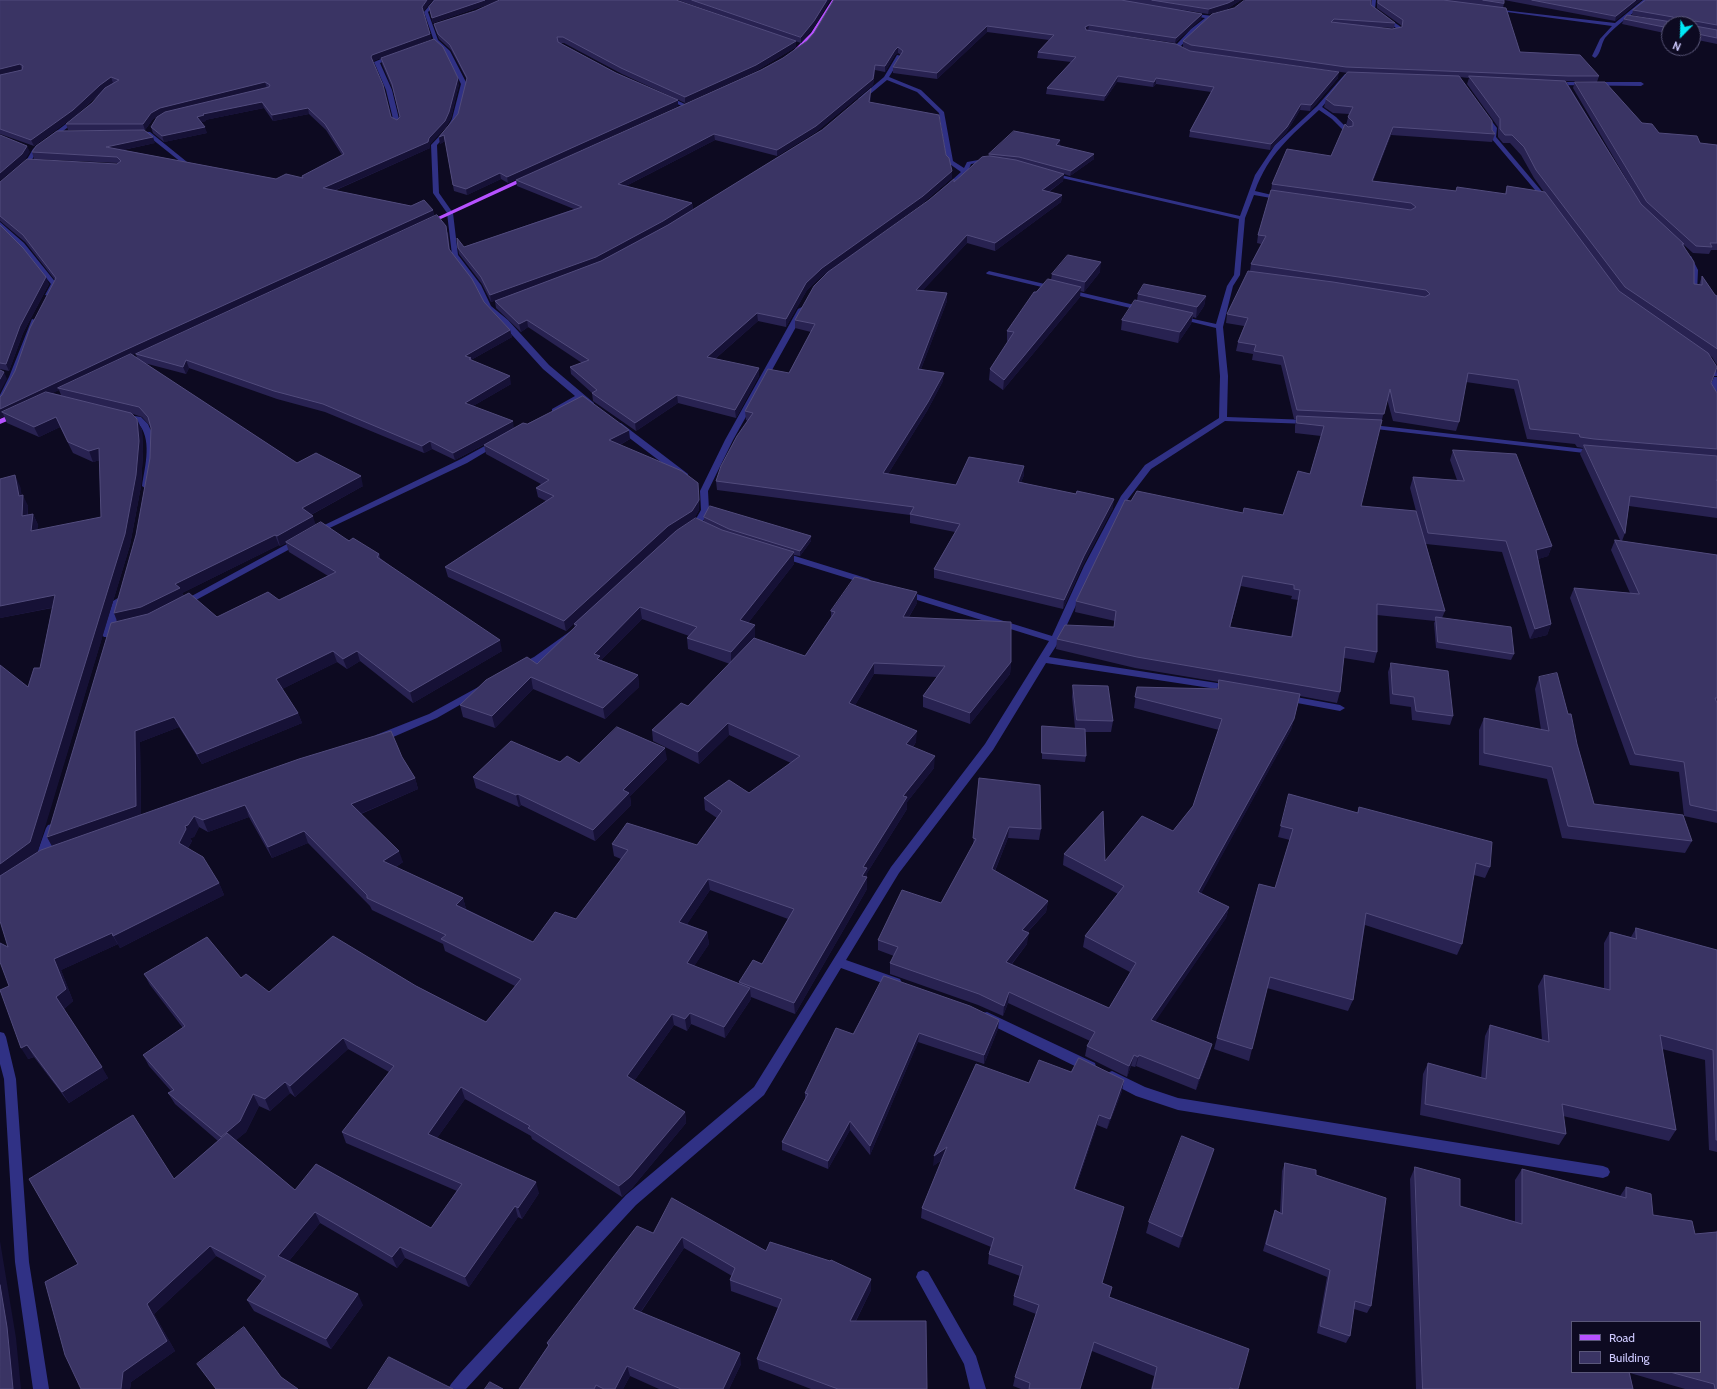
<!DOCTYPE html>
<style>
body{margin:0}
#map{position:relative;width:1717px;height:1389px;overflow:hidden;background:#0d0a21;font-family:Cabin,sans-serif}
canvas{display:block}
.legend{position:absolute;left:1571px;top:1321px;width:130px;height:52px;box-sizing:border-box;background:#0d0a21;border:1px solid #5a577a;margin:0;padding:5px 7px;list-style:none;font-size:12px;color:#cecaff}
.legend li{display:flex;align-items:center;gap:8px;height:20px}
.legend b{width:20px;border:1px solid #5a577a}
.north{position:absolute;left:1661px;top:16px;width:40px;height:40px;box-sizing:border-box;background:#0d0a21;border:1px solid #5a577a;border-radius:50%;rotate:203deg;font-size:11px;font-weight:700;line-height:16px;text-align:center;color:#cecaff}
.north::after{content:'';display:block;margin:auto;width:14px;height:18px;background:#00e8f5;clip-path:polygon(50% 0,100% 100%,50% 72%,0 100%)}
</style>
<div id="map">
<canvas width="1717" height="1389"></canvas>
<ul class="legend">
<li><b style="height:5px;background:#b651ff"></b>Road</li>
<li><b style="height:11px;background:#3a3464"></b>Building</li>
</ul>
<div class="north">N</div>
</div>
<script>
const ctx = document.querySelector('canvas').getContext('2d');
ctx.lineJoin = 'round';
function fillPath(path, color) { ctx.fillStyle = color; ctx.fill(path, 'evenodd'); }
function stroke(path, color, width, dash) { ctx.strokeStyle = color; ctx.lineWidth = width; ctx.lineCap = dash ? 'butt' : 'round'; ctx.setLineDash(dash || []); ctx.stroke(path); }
fillPath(new Path2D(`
 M434,0H439L428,12L438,40L450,51L467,84L458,119L451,130L437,145L439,193L453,213L458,255L481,285L491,306L508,320L549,365L594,403V407H588L580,400L558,413H552V409L575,396L543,369L502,324L486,308L475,285L452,255L447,213L433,193L431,145L447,128L452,119L461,84L445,52L434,41L424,12Z
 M1372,0H1376L1375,9L1401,27L1399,32L1386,33V31L1396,28L1371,10Z
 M1643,0H1648C1635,13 1618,23 1605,38C1601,44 1601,54 1595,58L1592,56L1600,39L1612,26L1492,10L1494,9L1615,23Z
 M1187,13L1213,16L1195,31L1179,48H1175V46L1191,29L1205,18L1187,15Z
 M393,54L395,57L380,63L392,90L400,123L397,125L394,123L386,90L374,62Z
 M897,55L902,56L889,77L921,90L944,112L953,161L964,168L967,162L990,158L993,160L971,164L967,173L946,191L941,190L961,172L947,162L939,113L917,92L887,80L863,100L858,99L884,77Z
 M1345,74L1348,76L1347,77L1322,107L1336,117L1350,131V133H1346L1332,119L1319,110C1290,137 1269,153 1255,191L1285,198L1282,200L1254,195L1245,218L1240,275L1233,286L1223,327L1228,376L1227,417L1309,420L1313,422L1309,424L1225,421L1151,469L1128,499L1094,566L1060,640L1049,657L1230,685L1234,686L1235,688L1234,690L1230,691L1046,663L993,750L899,873L846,960L900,979L902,983L900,987L896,988L841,968L764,1095L636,1205L466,1389H448L451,1384L461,1372L626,1195L754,1087L891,867L985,744L1049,641L901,595L899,593L901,591H907L1052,636L1084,566L1121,496L1145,465L1219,418L1220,376L1216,328L1176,318L1180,316L1216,324L1227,286L1234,275L1239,219L1049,175L1052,173L1240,216L1255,175L1275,145L1317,106Z
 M1554,82H1641L1644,84L1641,86L1552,85V83Z
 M664,96H668L689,106L684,107L664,98Z
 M1482,114H1486L1497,128L1496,137L1550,201V203H1546L1491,138V128L1481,115Z
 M75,117L80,118L37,151L30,163L0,188V183L26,161L33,149Z
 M134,131L150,132L192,166L187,167L147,135L132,134L131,133Z
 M0,222L24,243L57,284L50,296L45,295L51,284L27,254L0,227Z
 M1687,256H1691L1698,270L1697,293L1692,292V270L1686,257Z
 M989,271L1143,307L1147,309L1143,311L987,274L986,273Z
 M802,307L806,309L733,440L708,491L709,510L702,523L709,528L705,531L693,524L701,510L700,491L725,440L798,309Z
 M32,319L39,321L17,377L4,402L0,404V395L9,377Z
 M1705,358H1708C1715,360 1717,369 1717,376H1714L1704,360Z
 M1714,377H1717V401H1714L1708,391Z
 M121,414L141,417L148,424L152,433L154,451L149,488L146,489L142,486C145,466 153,438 137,422L121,418Z
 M615,423H621L688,474V478H682L615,427Z
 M1364,424L1593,450L1597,452L1593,454L1367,428H1364Z
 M492,442H498L499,444L467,463L319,533L316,534L312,531L461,459Z
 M298,538L302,541L301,543L185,606H179L177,604Z
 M782,552L869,579L871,581L869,583H863L779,557L778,555L779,553Z
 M118,598L123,601L112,635L110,637H104L102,635L113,601Z
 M572,630L575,631L577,633L575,635C564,644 531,673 518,669L516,667L518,665L534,657Z
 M482,685L487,688L486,690L437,718L384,741H376L375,738L376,735L429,714Z
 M1285,695L1340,705L1345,708L1340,711L1281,700L1280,698Z
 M52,824L56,825L58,828L49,857L45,862H37L35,859L46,828L48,825Z
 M987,1012L1095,1063L1096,1067L1095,1071L1090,1073L1085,1071L983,1021L981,1017L983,1013Z
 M0,1032L4,1033L6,1037L16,1079L29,1262L49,1389H33L15,1262L4,1079L0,1064Z
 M1112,1071L1145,1087L1178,1098L1603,1166L1608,1168L1610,1172L1608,1176L1603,1178L1178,1110L1136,1096L1107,1081L1106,1077L1107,1073Z
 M923,1270L928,1272L976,1356L986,1389H970L964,1364L916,1277L918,1272Z`), '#303185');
fillPath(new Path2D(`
 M832,0H836C829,12 809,53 794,52V50L811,33Z
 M528,175L531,177L530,178L430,224L425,223Z
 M16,412L20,414L19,416L0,424V419Z`), '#b651ff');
fillPath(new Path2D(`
 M0,0L423,12L430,34L431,39L373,61L391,117L397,120L400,117L393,90L382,64L381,58L459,84L451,118L446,127L430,144V148L334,191L433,210L434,217L448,233L450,250L484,302L510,330L512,337L471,360L511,384L473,406L514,428L527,424L630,439L620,445L699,493V510L693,520L704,522V517L811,536V541L800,556L794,555V564L748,623L755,637L748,645L805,656L831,617V611L917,592V603L909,617L1011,662L1010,674L970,724L923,707V696L937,677L874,674L855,705L916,742L913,747L934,768L907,802V809L867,873V889L795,1014L751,997V999L725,1038L691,1024L687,1031L674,1025L634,1081L685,1112L686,1123L632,1188L622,1197L532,1139L531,1136L465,1099L437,1138L539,1193L522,1219L518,1217L469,1287L405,1258L397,1268L320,1223L289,1261L363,1305L331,1349L254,1311L247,1300L262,1281L216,1256L154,1314L175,1351L131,1382L130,1389H81L78,1264L174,1179L218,1141L175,1104L168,1093L171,1091L149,1066L143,1055L183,1028L150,985L144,974L241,978L269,992L416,986L486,1022L515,986L445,951L443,944L372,910L370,906L308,843L272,858L249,817L208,832L199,827L194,837L190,838L192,841L188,848L219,883L224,895L120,948L118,944L61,970L73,1001L64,1009L108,1078L69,1103L34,1057L28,1059L9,986L8,947L28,687L40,668L52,608L0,618V479L20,486L21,495L28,506V515L33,514L38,525L37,530L101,517L100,460L93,462L73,453L60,427L39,437L7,423L4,416L0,418V397L2,395L15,371L55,280L25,242L0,221V182L117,164L118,163L34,159L32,152L155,143L123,150L276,179L303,178L342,155L326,130L309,114L273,121L264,108L205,120L206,121L201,122L207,133L164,142L153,133L151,127L164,113L162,114L153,119L145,130H68L66,124L92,103L105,89L75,116L34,146L0,134V75L22,70L0,75ZM403,231L136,354L137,358L132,355ZM144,363L186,374L189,368L277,399L325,412L424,453L432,449L455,460L489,442L484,445L486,454L541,484L536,488L538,497L546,501L445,567L448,577L566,631L669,536L673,533L574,624L575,628L537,664L460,705L463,717L495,728L533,689L605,719L639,687L638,675L601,660L642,619L689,636L687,638L688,649L730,664L688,706L652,730L653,741L699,764L729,735L791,763L749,793L704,798L705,810L717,818L697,845L612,844L614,856L621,859L576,919L533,942L466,909L463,898L396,867L403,862L361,814L418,789L415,778L402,757L141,815L140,742L179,727L202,764L302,723L298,713L282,689L337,662L347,669L360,661L413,703L502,651L380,558L379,554L316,525L311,515L363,486L297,463ZM59,390L61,395L52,393ZM133,414L142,417L150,426L151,428L150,458L136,535L114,613L117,621L47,837L52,846L37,852L130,545L141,486L143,452L142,430ZM286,543L289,552L328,576L279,600L217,617L184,596L182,593L279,545L280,546ZM710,890L788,919L762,964L739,982L740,984L694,966L709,944L707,932L687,924ZM348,1049L389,1072L342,1132L346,1143L457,1191L431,1228L295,1190L236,1140L246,1132L259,1106L270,1111L290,1093L295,1097Z
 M435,0H676L796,41V47L756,71L685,103L622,74L564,43H560L616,73L678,100V106L508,183L501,179L467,195L454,191L445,141L440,144L439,137L458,114L467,80L451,50L439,39L435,29L434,24L475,11L495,2L433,23L429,7Z
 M678,0H830L815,26L801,43Z
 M834,0H1241L1227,9L1208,14L1177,9L1202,14L1201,19L1175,43L1121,35L1190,51L1338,78L1310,111L1300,110L1286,133L1270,150L1189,137L1190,131L1211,92L1156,84L1153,87L1117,82L1104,101L1046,94L1047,88L1071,62L1037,58L1038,52L1049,40L987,32L937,79L893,73V67L901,55L898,53L895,55L885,72L875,70L873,85L816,132L777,156L715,140L626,186L692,203L693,209L663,228L822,130L871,95L870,102L946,155L952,178L923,203L822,276L807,290L786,327L758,321L715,359L759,376L736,418L678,403L636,431L593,401L592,393L571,374L570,367L582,363L528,327L521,332L496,308L495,301L511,295L491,302L482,284L459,254L458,248L464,247L574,209L517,186L516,180L761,70L783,58L807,41L814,33Z
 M1377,0H1641L1615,21L1504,0V3L1503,8L1520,52L1599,76L1597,82L1566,81L1641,204L1642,206L1573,88L1575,82L1659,133L1700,143L1717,145V250H1711L1709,254L1693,253L1684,245L1694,284L1699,285L1702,276L1715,295L1717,296V365L1712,357L1709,355L1711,383L1717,393V518L1629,506L1625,533L1622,541L1717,555V823L1684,816L1679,772L1630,765L1570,598L1574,588L1630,593L1611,550L1615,540H1620L1580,454L1583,448L1577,447L1575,444L1527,439L1514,389L1466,382L1459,422L1456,431L1393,421L1387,399L1361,506L1416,511L1410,488L1413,477L1457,480L1450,460L1453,450L1552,546L1548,556L1538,559L1551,624L1547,635L1530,639L1502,552L1426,544L1445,611L1442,618L1514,654L1511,660L1436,648L1434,623L1435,621L1377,615V652L1374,663L1344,658L1340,692L1337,703L1300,696L1291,730L1201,893L1229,907L1226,918L1155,1021L1209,1055L1196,1090L1136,1066L1135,1067L1131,1066L1127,1077L1085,1056L1087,1046L1090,1041L1008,1003L1003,1016L978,1005L890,974V963L894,956L878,950V940L941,903L973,846L979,778L1041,829L1039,840L1008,838L995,871L1048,901L1046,912L1027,933V944L1012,964L1109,1008L1130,972L1083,947L1085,936L1118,894L1063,865L1064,854L1105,861L1173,831L1193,806L1219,730L1134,708L1137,687L1217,689L1219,682L1135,668L1056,649L1057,639L1114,627L1115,621L1075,612L1076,601L1131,501L1243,513L1283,515L1310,474L1321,436L1295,433V426L1296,419H1294L1281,365L1252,360L1253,354L1236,351L1238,342L1244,326L1226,323L1227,314L1250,271L1251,264L1261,244L1257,243L1258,235L1271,191L1272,184L1331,156L1348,127L1346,125L1349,114L1333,113L1324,107L1326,99L1348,73L1190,51L1183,47V41L1234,8L1371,5L1395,23L1394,28L1375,27L1392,29L1402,27V26L1377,8ZM1460,77L1469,78L1467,84L1498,127V137L1503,143H1510L1521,155L1534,178L1544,192L1507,186L1505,194L1456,191L1373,181L1391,135L1492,142L1495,134ZM1241,586L1292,596L1291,599L1298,600L1291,637L1230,627Z
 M1717,0V44L1693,39V24H1669V34L1622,24L1624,19L1649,18L1632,15L1633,10Z
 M1060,140V145H1059L1094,159L1070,176L1064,174L1063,181L1049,192L1062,195L1061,202L995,251L967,243L923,290L947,301L921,369L943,381L927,411L888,474L956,485L1024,466V475L1021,482L1113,508L1083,565L1063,609L934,578V569L955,532L910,523V515L717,490L716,481L748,421L746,420L745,411L789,373L811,332L795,328V320L954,182L989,156V154Z
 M0,225L49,284L23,333L9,371L0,369Z
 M1100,272L1084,292L1080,291V297L1003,390L989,380L990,369L1008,342L1007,341V331L1036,292L1051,280L1052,274Z
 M1138,294L1206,296L1204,306L1196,318L1193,317L1191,324L1178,343L1121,330L1122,320L1137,300Z
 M1391,663L1453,716L1450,725L1412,720L1411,707L1390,704L1388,672Z
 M1539,677L1577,744L1594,804L1692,841L1685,853L1562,838L1547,779L1479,765V730L1484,718L1541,730L1535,689Z
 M1073,685L1113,721L1111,732H1085L1086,756L1085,762L1042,759V726L1075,728L1072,697Z
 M667,759L630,796L631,805L595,841L521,805L519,807L476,788L473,777L560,762L579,763Z
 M1289,794L1357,813L1359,807L1490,867L1485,878L1474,875L1462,944L1457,955L1365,925L1353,1000L1348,1011L1267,988L1252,1049L1249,1061L1214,1049L1259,884L1275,888L1290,840L1278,837Z
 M1636,928L1717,950V1152L1709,1150L1705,1060L1662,1049L1676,1130L1669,1141L1563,1116L1566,1134L1559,1145L1420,1115L1423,1074L1428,1063L1481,1078L1485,1036L1490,1025L1542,1040L1538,986L1544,975L1604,989V943L1610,932L1631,937Z
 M998,1029L984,1064L918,1042L870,1155L850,1130L828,1169L782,1150V1142L805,1099V1093L853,1034Z
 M1029,1083L1122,1091L1107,1129L1097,1125L1075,1190L1124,1207L1102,1283L1109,1297L1238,1389H1151L1154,1376L1092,1351L1080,1389H1021L1013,1386L1015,1377L1036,1314L1013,1305L1014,1296L1020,1276L988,1264L989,1254L991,1247L921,1218L922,1208L942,1160L933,1166Z
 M1214,1149L1179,1248L1146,1233L1149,1222Z
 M1285,1163L1316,1175L1371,1306L1367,1313L1354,1309L1350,1336L1346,1343L1317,1333L1327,1277L1263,1251L1272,1218L1275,1210L1280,1213L1282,1171Z
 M1415,1167L1460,1206L1515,1222V1180L1522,1169L1620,1196L1626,1187L1653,1215L1695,1234L1716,1232L1717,1230V1389H1685L1630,1373L1633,1389H1416L1410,1179ZM1572,1322L1700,1372H1572Z
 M653,1233L766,1251L871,1279V1290L856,1321L927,1389H811L759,1369L757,1359L778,1308L731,1291L730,1280L732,1276L684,1248L641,1312L741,1364L729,1389H659L630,1376L623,1389H519L548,1346L547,1343Z`), '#282251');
fillPath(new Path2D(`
 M427,0H433L423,12L422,7Z
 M485,0H501L433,23L432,18Z
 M827,0H830L815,26L801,43V37Z
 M1234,0H1241L1227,9L1208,14L1209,9Z
 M1636,0H1641L1615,21L1616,16Z
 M1202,14L1201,19L1175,43L1176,38Z
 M1089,25L1088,31L1085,33V27Z
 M987,26V32L937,79V73Z
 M430,34L431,39L373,61V63L371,57L372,55Z
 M796,41V47L756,71L685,103V97Z
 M898,47V53L895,55L885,72V66L895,50Z
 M20,64L22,70L0,75V69Z
 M875,65V70L873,85L816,132L777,156V150Z
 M1339,72L1338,78L1310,111L1311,105Z
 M1118,76L1117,82L1104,101L1105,96Z
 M111,77L113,83L102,91L75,116L34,146L31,140L100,85Z
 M458,78L459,84L451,118L446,127L430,144V148L324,195L323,188L429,138Z
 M1156,78V84L1153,87L1154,82Z
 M265,82L267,88L162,114L153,119L145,130L143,124L151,113L160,108Z
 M871,89V95L869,109V102Z
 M678,100V106L508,183L507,177Z
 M262,102L264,108L205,120L206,121L199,123L197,117L203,114Z
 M1301,104L1300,110L1286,133L1270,150L1271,144Z
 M308,108L309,114L273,121L272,115Z
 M205,127L207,133L164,142L162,136Z
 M1393,127L1391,135L1370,189L1372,181Z
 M714,134L715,140L618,190V184Z
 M444,135L445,141L440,144L439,137Z
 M153,137L155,143L108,153L106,147Z
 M1060,140V145L1056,149V145Z
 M27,146L30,152L25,160L0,181V173Z
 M1094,154V159L1070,176L1071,171Z
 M952,171V178L923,203L822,276L807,290L786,327V319L806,283L822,268Z
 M500,173L501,179L467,195L466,189Z
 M1064,174L1063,181L1041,197L1042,190Z
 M1062,195L1061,202L995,251V243Z
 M692,203L693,209L663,228L596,264L491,302L490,295Z
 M433,210L434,217L126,358L58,388L59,390L8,415L2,412L4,416L0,418V409L123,351Z
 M967,235V243L916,298V290Z
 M1101,262L1100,272L1084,292L1085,282Z
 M46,277L49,284L23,333L9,371L6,364L20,326Z
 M1081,287L1080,297L1003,390L1004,380Z
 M947,293V301L918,377V369Z
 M1206,296L1204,306L1196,318L1197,307Z
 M757,313L758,321L708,365L707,357Z
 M1193,313L1191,324L1178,343L1180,332Z
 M527,320L528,327L521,332L519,324Z
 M510,330L512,337L471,360L472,365L465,356Z
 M186,360L189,368L186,374L183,367Z
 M759,368V376L736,418L735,410Z
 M4,372L7,379L0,392V379Z
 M944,373L943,381L927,411L883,482V473Z
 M510,376L511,384L466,410L465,403Z
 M677,395L678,403L636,431L635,423Z
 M56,417L60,427L39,437L34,427Z
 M137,419L142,430L143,452L141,486L130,545L37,854L0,880V864Z
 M513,421L514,428L455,460L453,453Z
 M629,430L630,439L610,450L609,440Z
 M430,441L432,449L424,453L422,446Z
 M99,448L104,459L93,462L89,451Z
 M1024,466V475L1017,491L1018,482Z
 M15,475L20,486L23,501V495L28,506L27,527L22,516Z
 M361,476L363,486L305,518L302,508Z
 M698,483L699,510L693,521L669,536L566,631L564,621Z
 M1114,499L1113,508L1083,565L1063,609L1064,600L1084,556Z
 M33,514L38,525L36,542L31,531Z
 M313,516L316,526L286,542V543L280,546L277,536Z
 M275,535L279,545L182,593L184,598L146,618L118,623L114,613L175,584Z
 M811,536V541L800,556V551Z
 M1552,546L1548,556L1532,561L1536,550Z
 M794,552V564L741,632L740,620Z
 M917,592V603L902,628L903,617Z
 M55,595L60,606L0,618V606Z
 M640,607L642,619L600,661L602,668L594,654Z
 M1551,624L1547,635L1530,639L1535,629Z
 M755,625V637L731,664V652Z
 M500,640L502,651L413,703L410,692Z
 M333,651L337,662L280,690L276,679Z
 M357,651L360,661L347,669L343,659Z
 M1011,662L1010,674L970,724V713Z
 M874,663V674L849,715V703Z
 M638,675L639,687L605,719L603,708Z
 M531,677L533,689L495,728L492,716Z
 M298,713L302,723L202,764L197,754Z
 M174,717L179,727L140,742L141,816L53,848L47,837L135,731Z
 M1294,719L1291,730L1196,903L1198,892Z
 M728,723L729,735L699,764L698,752Z
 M917,731L916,742L906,756V744Z
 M665,748L667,759L630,796L631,805L595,841L593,830L623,790Z
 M935,756L934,768L907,802V809L867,873V889L795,1014L794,1003L862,876L863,867L903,796Z
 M415,778L418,789L355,816L351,804Z
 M518,794L521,805L519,807L516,795Z
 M245,805L249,817L208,832L203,820Z
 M194,816L199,827L194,837L190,838L192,841L184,854L179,843L185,826Z
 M1009,827L1008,838L991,880L992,869Z
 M304,831L308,843L272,858L268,847Z
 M399,851L403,862L386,873L383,861Z
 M708,879L710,890L681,933L679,922Z
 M219,883L224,895L120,948L113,936Z
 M463,898L466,909L456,905Z
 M1048,901L1046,912L1020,940L1022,930Z
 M1229,907L1226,918L1149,1031L1151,1020Z
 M707,932L709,944L689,974L687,963Z
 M112,933L118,944L61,970L73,1001L64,1009L56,997L54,959Z
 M1029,933L1027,944L1005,972L1006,962Z
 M750,988L751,999L725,1038L724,1027Z
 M1009,992L1008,1003L1003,1016L1004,1006Z
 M690,1013L691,1024L687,1031L685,1019Z
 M672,1014L674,1025L629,1088L627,1076Z
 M999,1020L998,1029L984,1064V1055Z
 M919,1033L918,1042L870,1155V1146Z
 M343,1038L348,1049L295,1097L290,1086Z
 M1212,1044L1209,1055L1196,1090L1199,1079Z
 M27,1045L34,1057L28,1059L21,1048Z
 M1134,1055L1131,1066L1127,1077L1129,1066Z
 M1139,1055L1136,1066L1135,1067L1138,1057Z
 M102,1067L108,1078L69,1103L62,1092Z
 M1124,1080L1122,1091L1107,1129L1110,1119Z
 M285,1082L290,1093L270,1111L265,1099Z
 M461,1087L465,1099L432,1145L428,1134Z
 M253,1094L259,1106L246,1132L227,1148L221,1137Z
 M685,1112L686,1123L632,1188L622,1197L619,1186Z
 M1099,1115L1097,1125L1072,1199L1074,1189Z
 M850,1121V1130L828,1169V1161Z
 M947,1147L946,1157L933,1166L934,1156Z
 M1214,1149L1211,1160L1179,1248L1182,1237Z
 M536,1182L539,1193L522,1219L518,1208Z
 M515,1206L518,1217L469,1287L465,1277Z
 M315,1212L320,1223L284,1267L278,1256Z
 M682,1237L684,1248L635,1320L633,1309Z
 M0,1241L16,1338L21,1389H13L0,1285Z
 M210,1246L216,1256L154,1314L175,1351L131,1382L130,1389H121L123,1372L147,1304Z
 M400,1247L405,1258L397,1268L392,1257Z
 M871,1279V1290L850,1332V1321Z
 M358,1294L363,1305L331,1349L326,1339Z
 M740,1353L741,1364L729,1389H723Z
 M627,1366L630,1376L623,1389H615Z`), '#161136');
const building = new Path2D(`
 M0,0H427L422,7L430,34L372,55L371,57L383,85L391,117L397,120L400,117L392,84L381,58L434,39L443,47L458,78L449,112L445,121L429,138L428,142L323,188L411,206L424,200L433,210L123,351L0,409V397L2,395L15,371L30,328L56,278L23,235L0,216V182L27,159L117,164L121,161L117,157L32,152L36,146L57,131L144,130L153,137L106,147L276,179L286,174L303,178L302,176L344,154L325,124L308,108L272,115L262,102L203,114L204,115L197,117L205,127L162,136L151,127L157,117L165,112L269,87L270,85L265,82L160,108L151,113L143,124H66L92,103L105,88L119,80L111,77L100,85L73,110L31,140L0,129V75L22,70L23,66L20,64L0,69Z
 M435,0H485L432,18L429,7Z
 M500,0H676L796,41L756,65L685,97L621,68L563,37H557L558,42L616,73L678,100L507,177L500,173L466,189L453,185L444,135L439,137L458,114L467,78L450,45L438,34L434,24L475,11Z
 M692,0H827L814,21L801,37Z
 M834,0H1121L1202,14L1176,38L1089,25L1085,27L1086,30L1176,44L1190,51L1339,72L1311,105L1301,104L1287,127L1271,144L1190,131L1214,87L1156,78L1154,82L1118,76L1105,96L1047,88L1076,57L1038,52L1054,35L987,26L937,73L893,67L903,51L898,47L895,50L885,66L875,65L873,79L816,126L777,150L714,134L618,184L692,203L663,221L596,257L490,295L481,277L458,248L457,238L464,247L582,207L516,180L761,70L783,58L807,41L814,33Z
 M1152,0H1234L1228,3L1209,9Z
 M1245,0H1371V5L1395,23L1334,19L1331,22L1392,29L1402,27L1403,20L1378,3V0H1443L1506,8L1520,52L1580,55L1599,76H1568L1346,67L1191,45L1183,41L1212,14L1234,8Z
 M1483,0H1504V3Z
 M1532,0H1636L1616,16Z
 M1646,0H1717V25L1695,21L1693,23L1695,26L1717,30V38L1693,33V24H1669V28L1624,19L1627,15L1672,22L1674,19L1673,17L1633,10Z
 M1348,72L1459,76L1492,121V130L1495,134L1393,127L1372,181L1456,191L1457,187L1506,194L1507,186L1545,192L1619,291L1708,353L1717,367L1711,383L1717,393V449L1594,439L1580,437L1579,434L1530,429L1518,380L1468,373L1459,422L1395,412L1390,389L1384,414L1297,410L1283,356L1254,351L1256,345L1238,342L1248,318L1227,314L1248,271L1333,282L1425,297L1430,294L1426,290L1251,264L1266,236L1258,235L1271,190L1411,210L1416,207L1411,203L1272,184L1287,149L1331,156L1345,124L1348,127L1353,126V122L1348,117L1353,107L1334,105L1326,99Z
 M1469,76L1565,81L1641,204L1684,244H1682L1694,262V284L1702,285V276L1715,295L1717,296V349L1716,348L1625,287L1536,170L1524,147L1512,135H1505L1500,129V119Z
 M1575,82H1605L1642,123L1652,124L1659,133L1697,136L1700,143L1717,145V243H1710L1712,247L1696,246L1647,202Z
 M871,89L869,102L939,115L946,155L949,158L952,171L923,196L822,268L806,283L786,319L757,313L707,357L759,368L735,410L677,395L635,423L592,393L597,390L570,367L589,360L527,320L519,324L495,301L601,261L668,225L822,130Z
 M1014,131L1060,140L1056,145L1094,154L1071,171L1019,157L989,154Z
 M0,135L27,146L22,154L0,173Z
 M990,156L1016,160L1064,174L1042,190L1062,195L995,243L967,235L916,290L947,293L918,369L944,373L928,402L883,473L956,485L969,457L1024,466L1018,482L1076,494L1077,491L1114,499L1084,556L1064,600L934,569L960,524L910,514L914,507L716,481L721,466L737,436L753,413L745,411L768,369L789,373L815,324L795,320L814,286L828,272L929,200L954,179V182L982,157Z
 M437,215L446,226L449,249L472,279L484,302L510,330L465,356L471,358L469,359L510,376L465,403L513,421L453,453L430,441L422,446L323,404L274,391L186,360L183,367L136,354Z
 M0,225L23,248L46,277L20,326L6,364L0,363Z
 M1068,255L1101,262L1085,282L1052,274Z
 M1048,279L1081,287L1004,380L990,369L1014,332L1007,331L1034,292H1036Z
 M1144,284L1206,296L1197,307L1138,294Z
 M1135,300L1193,313L1180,332L1122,320Z
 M131,354L297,463L316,453L361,476L302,508L313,516L277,536L275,535L175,584L180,588L141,607L114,613L136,535L150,458L151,428L148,417L139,407L58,388Z
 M0,370L4,372L0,379Z
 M46,392L131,413L137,419L139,441L136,475L125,534L30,842L0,864V665L28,687L34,668H40L55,595L0,606V479L15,475L19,496L23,495L22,516L33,514L31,531L101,517L99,448L89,451L68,442L56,417L34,427L2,412Z
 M583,396L629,430L609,440L682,471L698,483L699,500L692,511L668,526L564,621L445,567L554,496L536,488L549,480L484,445L523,423L527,424Z
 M1297,416L1382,420L1361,506L1416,511L1445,611L1377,604V652L1345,647L1340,692L1137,657L1057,639L1065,625L1114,627L1116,611L1076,601L1125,500L1131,501L1137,491L1243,513L1244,508L1283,515L1298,471L1310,474L1324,426L1297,423ZM1243,576L1294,585V589L1300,590L1292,637L1230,627Z
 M1584,445L1717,456V480H1716L1717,481V508L1630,496L1625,533Z
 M1453,450L1516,454L1552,546L1536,550L1551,624L1535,629L1506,541L1428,533L1413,477L1464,481Z
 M710,506L811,536L800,551L729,529L704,517Z
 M696,518L722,530L794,552L740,620L755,625L731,652L687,638L697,627L640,607L594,654L600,656L597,659L638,675L603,708L531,677L492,716L460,705L486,680L527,657L537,664L577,625L574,624L676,531Z
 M321,522L349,541L353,538L379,554L377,557L500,640L410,692L357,651L343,659L333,651L276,679L298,713L197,754L174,717L135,731L136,806L47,837L111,623L148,614L189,593L217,617L268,592L279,600L336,572L286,542Z
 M1615,540L1717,555V698H1715L1717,703V811L1690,805L1684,762L1635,754L1574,588L1639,594Z
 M855,577L917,592L903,617L1011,622V662L970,713L923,696L945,666L874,663L849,703L917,731L906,744L935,756L903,796L907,797L863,867L867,868L862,876L867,877L794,1003L739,982L753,960L762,964L794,909L708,879L679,922L707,932L687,963L750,988L724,1027L690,1013L685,1019L672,1014L627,1076L685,1112L630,1177L619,1186L528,1128L530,1126L461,1087L428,1134L536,1182L518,1208L515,1206L465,1277L400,1247L392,1257L315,1212L278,1256L358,1294L326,1339L247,1300L266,1276L210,1246L147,1304L167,1341L123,1372L121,1389H81L65,1355L45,1282L78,1264L29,1179L133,1115L174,1179L227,1133L295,1190L316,1164L431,1228L462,1184L342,1132L394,1066L343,1038L290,1086L285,1082L265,1099L253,1094L240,1121L221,1137L168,1093L174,1090L143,1055L185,1026L144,974L207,937L241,978L246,974L269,992L333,936L416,986L486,1022L521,979L441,939L446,935L367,898V895L304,831L268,847L245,805L203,820L194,816L188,825L185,826L186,829L179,843L203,857L219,883L113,936L112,933L54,959L66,989L56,997L102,1067L62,1092L27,1045L21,1048L0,990L9,986L0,962V943L8,947L0,921V876L41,850L299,759L391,731L402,757L415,778L351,804L399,851L383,861L463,898L456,905L533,942L555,912L576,919L628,850L612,844L627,823L697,845L722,811L704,798L729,780L749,793L800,756L728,723L698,752L652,730L681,703L688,706L754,638L805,656L835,612L831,611Z
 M1436,617L1511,627L1514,654L1438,642Z
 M1391,663L1448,671L1453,716L1416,711L1414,697L1393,694Z
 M1557,673L1568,714H1571L1577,744L1594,804L1683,815L1692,841L1568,826L1552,767L1484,753V718L1549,731L1539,677Z
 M1219,680L1300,694L1294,719L1198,892L1229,907L1151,1020L1212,1044L1199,1079L1139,1055L1138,1057L1134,1055L1129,1066L1087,1046L1095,1032L1009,992L1004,1006L979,994L890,963L898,947L878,940L902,890L941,903L976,839L973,838L979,778L1040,785L1041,829L1009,827L992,869L1048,901L1022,930L1029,933L1006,962L1109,1008L1136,963L1085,936L1124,886L1064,854L1103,811L1105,861L1142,816L1173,831L1193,806L1222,719L1135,697L1137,687L1218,689Z
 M1073,685L1108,686L1113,721L1077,720Z
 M1042,726L1085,729L1086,756L1042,753Z
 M617,727L665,748L623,790L629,793L593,830L518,794L516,795L473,777L511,741L560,762L567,756L579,763Z
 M1289,794L1358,813L1359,807L1492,842L1490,867L1476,863L1462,944L1366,913L1353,1000L1270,977L1252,1049L1217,1038L1259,884L1275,888L1293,829L1281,826Z
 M1636,928L1717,950V1140H1716L1713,1050L1660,1035L1676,1130L1562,1104L1566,1134L1425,1104L1428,1063L1486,1079L1490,1025L1549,1042L1544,975L1610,990V932L1636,939Z
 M884,976L970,1006L999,1020L984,1055L919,1033L870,1146L850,1121L828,1161L782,1142L808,1094L805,1093L836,1028L853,1034Z
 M1079,1058L1124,1080L1110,1119L1099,1115L1074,1189L1124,1207L1102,1283L1112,1287L1109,1297L1249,1349L1238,1389H1234L1230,1388V1389H1152L1157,1367L1094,1342L1080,1389H1029L1030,1383L1015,1377L1039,1305L1014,1296L1023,1266L989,1254L994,1238L922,1208L947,1147L934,1156L976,1064L1029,1083L1039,1060L1071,1072Z
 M1182,1136L1214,1149L1182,1237L1149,1222Z
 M1285,1163L1316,1170V1175L1386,1198L1371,1306L1355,1301L1350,1336L1320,1326L1330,1270L1266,1244L1275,1210L1282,1214Z
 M1415,1167L1460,1179V1206L1522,1224V1169L1626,1198V1187L1651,1194L1653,1215L1692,1221L1695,1234L1717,1232V1389H1715L1714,1384L1670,1372H1700V1322H1572V1372H1629L1633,1389H1423Z
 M672,1198L766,1251L770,1242L830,1261L831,1260L871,1279L850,1321H926L927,1389H838L757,1359L782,1299L730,1280L735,1268L682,1237L633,1309L740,1353L723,1389H681L627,1366L615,1389H604L596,1385L594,1389H519L549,1345L547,1343L637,1226L653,1233Z
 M0,1285L7,1327L13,1389H0Z
 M244,1327L281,1377L298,1389H216L197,1364Z
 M389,1357L453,1389H368Z
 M490,1382L503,1389H485Z`);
fillPath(building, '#3a3464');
stroke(building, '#514b7c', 1);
</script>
